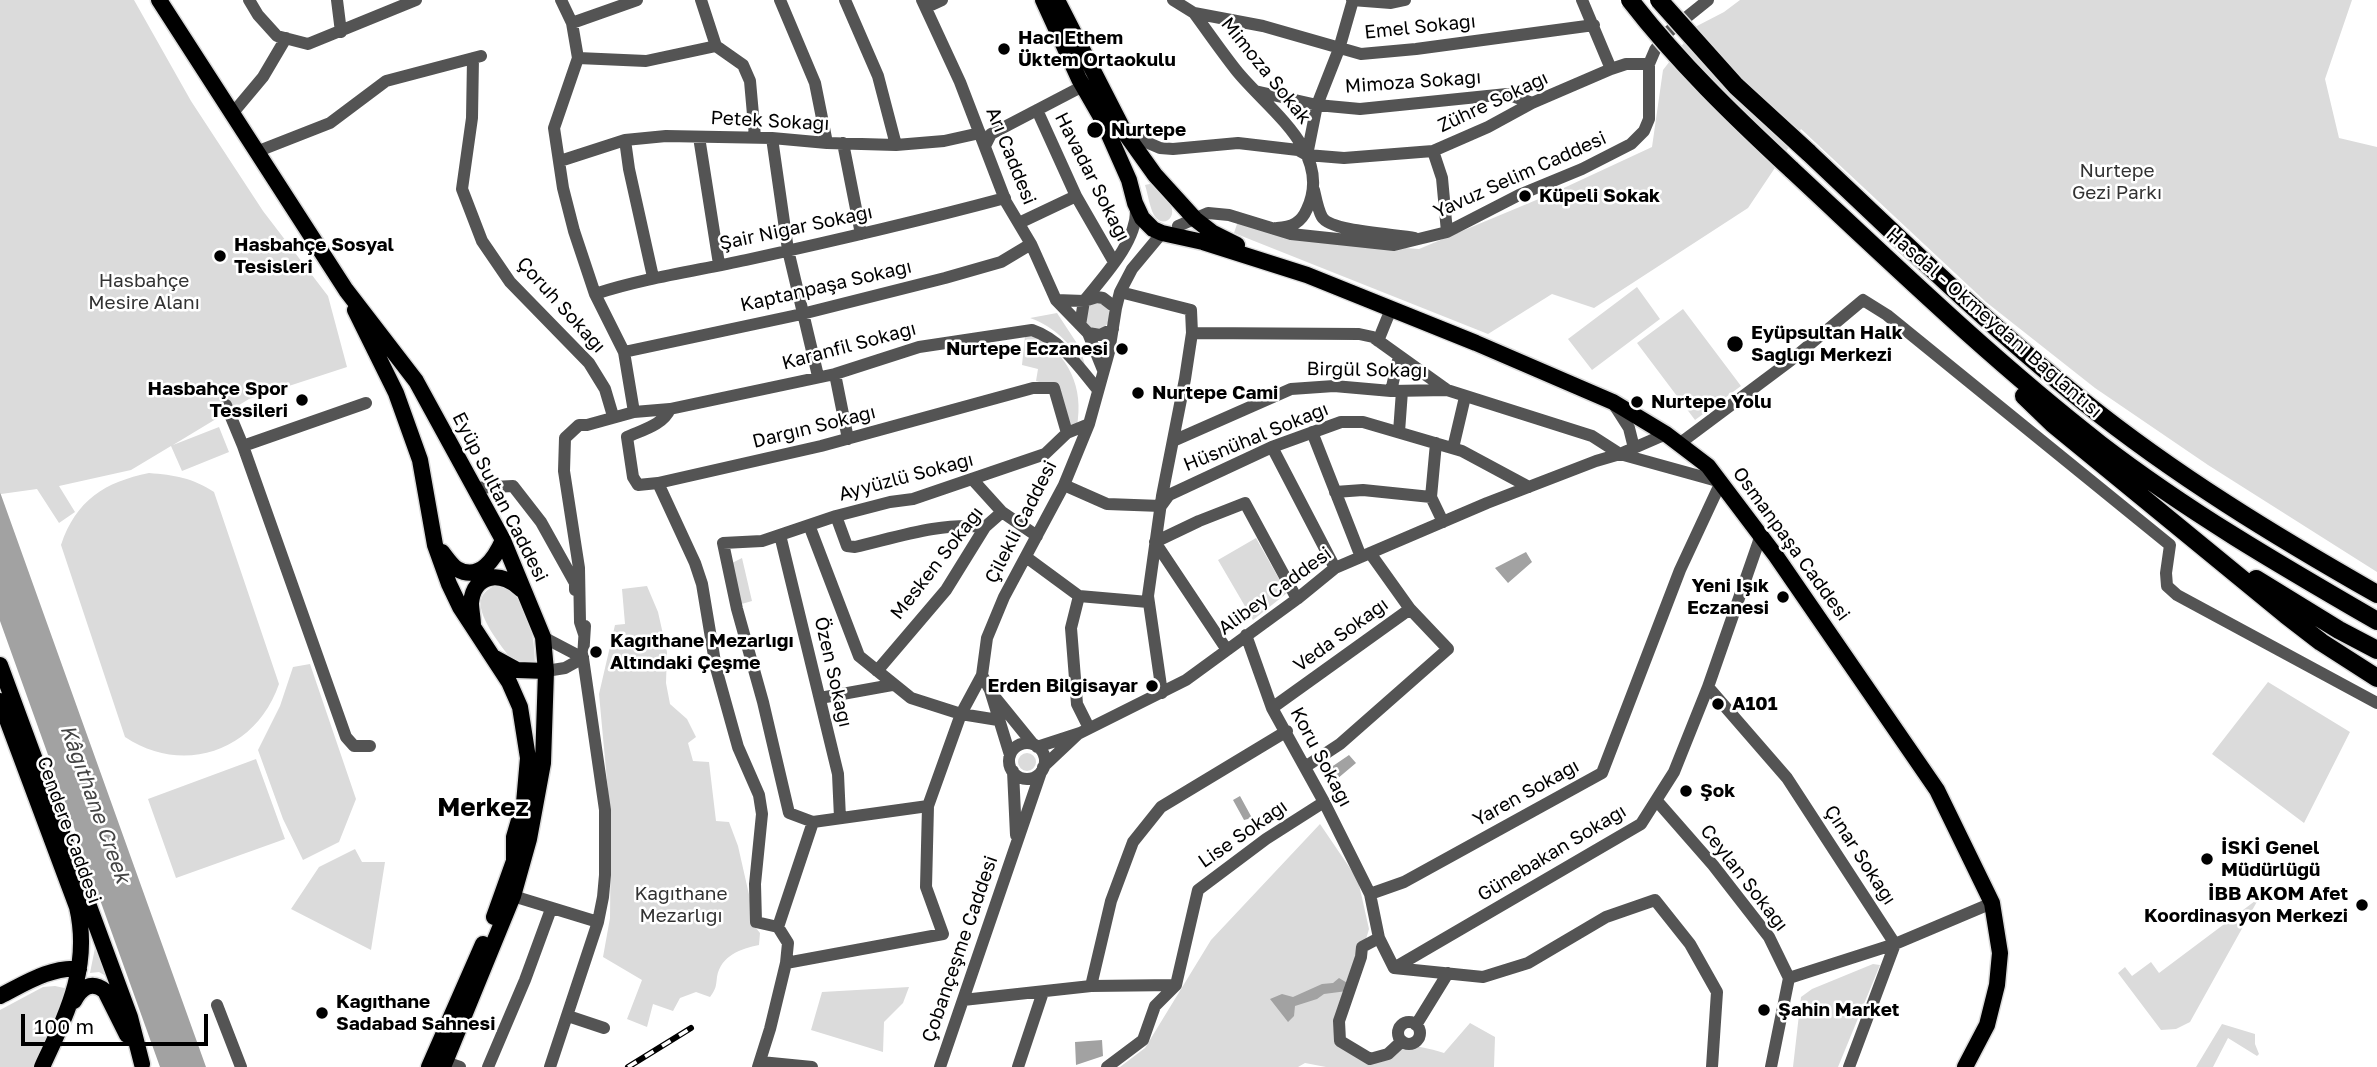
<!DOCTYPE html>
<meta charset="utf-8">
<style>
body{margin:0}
#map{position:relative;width:2377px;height:1067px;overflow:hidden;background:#fff;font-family:"Golos Text",sans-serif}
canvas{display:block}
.scale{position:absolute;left:21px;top:1014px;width:187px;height:32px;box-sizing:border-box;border:4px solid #000;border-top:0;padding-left:9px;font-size:21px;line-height:24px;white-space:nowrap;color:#000;-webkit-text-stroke:5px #fff;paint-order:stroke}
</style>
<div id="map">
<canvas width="2377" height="1067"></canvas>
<div class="scale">100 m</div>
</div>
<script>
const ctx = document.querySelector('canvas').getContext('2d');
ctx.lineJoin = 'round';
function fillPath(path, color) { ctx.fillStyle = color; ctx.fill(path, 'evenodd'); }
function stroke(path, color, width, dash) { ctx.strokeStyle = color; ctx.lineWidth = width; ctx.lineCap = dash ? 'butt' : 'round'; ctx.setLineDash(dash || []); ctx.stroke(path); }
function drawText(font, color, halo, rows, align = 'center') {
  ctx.font = font + ' "Golos Text",sans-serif'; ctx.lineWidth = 5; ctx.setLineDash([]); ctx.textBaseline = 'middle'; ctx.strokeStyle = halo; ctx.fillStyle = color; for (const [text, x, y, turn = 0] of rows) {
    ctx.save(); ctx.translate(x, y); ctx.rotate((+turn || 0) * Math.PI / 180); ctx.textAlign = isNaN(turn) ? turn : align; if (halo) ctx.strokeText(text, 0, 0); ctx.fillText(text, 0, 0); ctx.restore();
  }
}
fillPath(new Path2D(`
 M0,0H134L191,101L263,211L328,296L347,367L249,399L173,445L219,427L229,452L182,471L171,446L131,470L59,486L75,512L59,523L37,489L1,494L0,492Z
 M1740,0H2352L2325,79L2339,138L2377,147V572L2208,465L2095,388L1986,302L1801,129L1748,208L1594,308L1552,294L1488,334L1234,233L1238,221L1297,240L1419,249L1553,193L1652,147L1663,70L1697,26L1724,12Z
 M1154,183C1159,191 1167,198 1171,206C1176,217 1165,227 1156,218C1150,211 1148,194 1145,185Z
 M1637,287L1660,319L1592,370L1568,339Z
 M1084 316a13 13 0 1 1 26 0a13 13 0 1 1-26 0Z
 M1683,309L1741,386L1695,420L1637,343Z
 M1057,313L1080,348L1085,365C1069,344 1056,327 1030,318Z
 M1035,335C1069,355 1084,388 1077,426L1068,428L1059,388L1036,381L1038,369L1022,365L1025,336Z
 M149,473C174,475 193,478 214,492L279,684C256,751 184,776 125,737L61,545C76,500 105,482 149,473Z
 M1256,538L1287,593L1253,620L1218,560Z
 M742,558L752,601L738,605L732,563Z
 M499,584C505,587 515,591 519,596C530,610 535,646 535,664L512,660C502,647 474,613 482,597C485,590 492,587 499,584Z
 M647,586L658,612L667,652L666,683L670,704L687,719L696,737L688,743L693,761L709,762L716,821L729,822L738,846L750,899L751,922L760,933L759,945C741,949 721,955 717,977C716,986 716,989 710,997L696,992L680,998L673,1011L653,1004L647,1027L627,1019L642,980L603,957L610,918L611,824L599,694L615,625L625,624L622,589Z
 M310,664L356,799L339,842L303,860L283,819L258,750L280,706L293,667Z
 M2268,682L2350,732L2304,823L2212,754Z
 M1018 762a9 9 0 1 1 18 0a9 9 0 1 1-18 0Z
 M256,759L285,839L176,878L148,799Z
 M1320,824L1358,880L1369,929L1336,1042L1365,1062C1402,1045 1403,1041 1444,1053L1470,1023L1495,1037L1494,1067H1326L1305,1063L1298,1067H1120L1145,1048L1211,940Z
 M355,849L362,862H385L371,950L291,909L319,867Z
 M2259,898L2190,1022L2176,1029L2161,1030L2118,973L2125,967L2132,976L2151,962L2159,973Z
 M96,943L106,976L99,972L90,973Z
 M1873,964L1880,965L1838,1067H1793L1801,997L1812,989Z
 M55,986L69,989L35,1067H0V1010L43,987Z
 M909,987L903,1003L884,1022L883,1052L811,1030L822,992Z
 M2222,1024L2255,1034V1044L2259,1054L2257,1056L2228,1038L2213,1067H2196Z`), '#dbdbdb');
fillPath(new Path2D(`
 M0,492L206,1067H160L0,621Z
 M1526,552L1532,562L1508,583L1495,568Z
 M1349,755L1356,763L1337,779L1330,768Z
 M1240,796L1252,818L1244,820L1233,800Z
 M1339,978L1349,984L1347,991L1324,994L1317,999L1295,1006L1294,1016L1288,1022L1270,999L1282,994L1293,997L1322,984L1333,983Z
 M1102,1040L1103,1056L1076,1065L1075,1042Z`), '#a2a2a2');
const major = new Path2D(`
 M159,0L346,290L416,381L503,540L543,637L546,671L543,763L529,839L513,896L443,1067
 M1043,0L1079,79L1102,119L1129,180L1135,203L1142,218L1153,229L1162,233L1203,242L1307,275L1476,343L1613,402L1666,434L1708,466L1776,556L1937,790L1992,903L2000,953L1997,985L1987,1025L1965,1067
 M1057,0L1125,133L1155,175L1195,219L1213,233L1237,245
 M355,310L396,393L420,460L435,545L449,584L460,607L509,682L520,707L528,758L524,803L514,837V861L494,917
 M442,552C446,557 451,565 457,569C480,582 495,558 503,540
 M473,626C473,618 471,610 471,603C474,572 503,571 522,590
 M495,658L517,670L546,671
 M0,665L130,1017L142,1064
 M0,701L77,907C91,967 67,1013 42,1067
 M0,996C24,984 52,966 79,969
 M74,1001C81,988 91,980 105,991L127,1035
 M429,1067L483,944`);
const highway = new Path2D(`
 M1808,152C1898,237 1987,324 2084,402C2175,475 2275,536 2377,594
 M1791,169C1892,263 1991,359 2100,444C2187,511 2282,566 2377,621
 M2024,396L2053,424L2286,615L2321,642L2377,678
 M2256,579L2339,630L2377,650`);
stroke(major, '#dbdbdb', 19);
stroke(highway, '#dbdbdb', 21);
stroke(new Path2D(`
 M249,0L258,15L277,36L308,44L416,0
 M337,0L341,32
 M561,0L572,23L578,58
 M701,0L716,46
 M780,0L815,83L827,143
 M845,0L878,76L896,145
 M922,0L960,82L1006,202L1031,244L1056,300L1088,333L1100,335L1113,329
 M1173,0L1194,13L1263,26L1361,54L1416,49L1594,25
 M1352,0L1391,3L1405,0
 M1582,0L1611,69
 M929,6L942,0
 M1194,13C1208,32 1221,51 1236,70C1266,108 1334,152 1307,209C1301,223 1292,227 1277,228
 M572,23L637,0
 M716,46L743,65L750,81L755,137
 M473,58L472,118L462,189L482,241L510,282L589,363L605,389L613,416
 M578,58L554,128L563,188L574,231L595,294L624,352L634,412
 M578,58L646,61L716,46
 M1255,91L1317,105L1360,109L1507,94L1532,103
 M1037,110L1076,196L1114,262
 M232,114L263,77L286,38
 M1125,133L1160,148L1173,149L1238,143L1298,150L1307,155L1344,158L1433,151L1488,127L1532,103L1611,69L1626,64H1649
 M699,137L719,264
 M772,138L788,250L818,376
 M625,140L629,169L653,277
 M843,143L861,234
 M985,146L991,134L1083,86
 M1433,151L1442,178L1447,232
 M256,152L330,123L386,81L481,56
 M1307,155L1317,105L1339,49L1353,0
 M560,161L625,140L666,136L772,138L827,143L896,145L944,141L980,133
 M1314,190C1316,199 1318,210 1322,217C1331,232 1396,234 1415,238
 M1019,223L1076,196
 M1178,226L1208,213L1229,215L1291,234L1394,245L1447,232L1519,195L1582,169L1631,144L1644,131L1649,119V64L1655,50L1667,33L1708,0
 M1120,292L1191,310L1192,333L1185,379L1162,496L1148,596L1162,693
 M595,294C644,278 695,271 746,260C833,241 919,221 1005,198
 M1056,300L1084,301C1103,277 1137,242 1136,210
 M1080,325L1084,301L1097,297L1103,298L1116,308
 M1088,333L1103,370
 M1192,333L1359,334L1373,337L1447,390
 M1378,341L1391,309
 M624,352L802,314L945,278L1001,262L1031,244
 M835,374L848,439
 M1391,391L1399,356
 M366,403L243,446L346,737L354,746H370
 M1613,403L1629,428L1634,448
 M226,405L243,446
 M670,409C663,425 642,430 627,437L633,477L638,485L658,483L821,446L1033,388H1054L1067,433
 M1312,432L1361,557
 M1399,432L1402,391
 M1173,441L1291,389L1334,386L1391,391L1447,390L1592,436L1620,454L1721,482L1680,570L1602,773L1404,882L1370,894L1379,938L1394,968
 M1679,444L1790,361L1863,300L1887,315L2170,545L2166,573L2167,586L2177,595L2377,703
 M1272,447L1335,568
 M1453,448L1465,397
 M973,480L1002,512L1037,536
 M658,483L695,563L702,584L716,668L738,747L759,795L762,814L755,884L756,922L778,927
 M1064,485L1107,504L1161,506L1169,495L1272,447L1341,422H1363L1462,451L1529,487
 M474,488L513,486L541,522L575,583V590
 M1335,492L1363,490L1431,497L1443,522
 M1431,497L1436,443
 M836,516L847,546L855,547C898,537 941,522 985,527
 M809,525L859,656L911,698L961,714L998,720
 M780,535L838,774L840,818
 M1026,557L1079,596L1071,628L1077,704L1089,728
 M1079,596L1148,602
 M584,634L580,622L579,568L564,471L565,438L579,425H587L634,412L670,409L835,374L919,347L1032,330C1061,340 1079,367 1098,390
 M1246,635L1272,708L1324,802L1370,894
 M543,637L583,658
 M1227,650L1155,542L1199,521L1245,503L1297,599
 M546,671L565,668L583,658
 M877,671L946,590L985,527L1002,512
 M1708,687L1787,778L1895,944L1849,1067
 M994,696L1033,744
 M820,698L892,685
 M1272,708L1410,609L1370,553
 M1009 761a18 18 0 1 1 36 0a18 18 0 1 1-36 0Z
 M1037,747L1080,733L1186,680L1297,599L1335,568L1487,503L1596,461L1620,454L1666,434
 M1010,755L990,690L982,675L987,638L1004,597L1064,485L1089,424L1109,352L1116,308L1120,292L1132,269L1162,233
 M1043,767L1077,735
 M1305,767L1340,744L1448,649L1410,609
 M1013,771L1016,835
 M1657,801L1713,865L1769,937L1789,978L1771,1067
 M813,822L789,813L763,702L737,609L723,543L762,541L836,516L890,502L913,499L1045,454L1067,433L1089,424
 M513,896L598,922
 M1379,938L1362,947L1361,957L1339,1021L1340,1041L1370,1059L1388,1054L1402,1041
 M786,963L788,943L778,927L813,822L928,806
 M1394,968L1641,824L1674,772L1708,687L1761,535
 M1394,968L1483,977L1528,963L1606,917L1655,900L1690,944L1717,992L1712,1067
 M1789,978L1895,944L1992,903
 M1091,986L1176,985L1198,890L1266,839L1324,802
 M963,1000L1091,986L1111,901L1133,842L1161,807L1287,731
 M217,1005L241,1067
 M568,1016L604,1028
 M1398 1033a11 11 0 1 1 22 0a11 11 0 1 1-22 0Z
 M1416,1025L1448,973
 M445,1062L460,1067
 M761,1062L812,1067
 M488,1067L525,980L551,909
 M550,1067L598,922L603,897L605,875V810L583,658L585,626
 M758,1067L770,1029L786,963L943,934L926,887L928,806L961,714L982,675
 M940,1067L1041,772
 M1018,1067L1043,992
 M1107,1067L1143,1040L1155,1006L1176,985`), '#545454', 12);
stroke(major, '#000', 16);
stroke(highway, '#000', 18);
const rail = new Path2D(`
 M628,1067L691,1028`);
stroke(rail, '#000', 6);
stroke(rail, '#fff', 3.5, [10]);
const highwayBridge = new Path2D(`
 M1630,0C1678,62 1734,116 1791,169
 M1659,0L1736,86L1808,152`);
stroke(highwayBridge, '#dbdbdb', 21, []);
stroke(highwayBridge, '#000', 18);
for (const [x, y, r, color] of [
 [1004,49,7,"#000"],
 [1095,130,9,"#000"],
 [1525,196,7,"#000"],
 [220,256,7,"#000"],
 [1735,344,9,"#000"],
 [1122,349,7,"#000"],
 [1138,393,7,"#000"],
 [302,400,7,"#000"],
 [1637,402,7,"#000"],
 [1783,597,7,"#000"],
 [596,652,7,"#000"],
 [1152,686,7,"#000"],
 [1718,704,7,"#000"],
 [1686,791,7,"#000"],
 [2207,859,7,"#000"],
 [2362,905,7,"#000"],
 [1764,1010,7,"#000"],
 [322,1013,7,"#000"]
]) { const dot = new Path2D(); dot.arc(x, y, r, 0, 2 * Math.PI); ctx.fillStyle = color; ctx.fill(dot); stroke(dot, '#fff', 2.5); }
drawText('19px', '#000', '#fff', [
 ["Emel Sokağı",1420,27,-6],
 ["Mimoza Sokak",1266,71,51],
 ["Mimoza Sokağı",1413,82,-4],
 ["Zühre Sokağı",1493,102,-25],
 ["Petek Sokağı",770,121,3],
 ["Arı Caddesi",1011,156,68],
 ["Yavuz Selim Caddesi",1520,175,-24],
 ["Havadar Sokağı",1092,177,63],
 ["Şair Nigar Sokağı",796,228,-12],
 ["Kaptanpaşa Sokağı",826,286,-13],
 ["Çoruh Sokağı",561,305,48],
 ["Hasdal - Okmeydanı Bağlantısı",1994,323,41],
 ["Karanfil Sokağı",849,346,-15],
 ["Birgül Sokağı",1367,370,1],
 ["Dargın Sokağı",814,427,-14],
 ["Hüsnühal Sokağı",1256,437,-22],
 ["Ayyüzlü Sokağı",906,477,-15],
 ["Eyüp Sultan Caddesi",500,497,63],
 ["Çilekli Caddesi",1021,522,-63],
 ["Osmanpaşa Caddesi",1791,544,54],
 ["Mesken Sokağı",937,563,-52],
 ["Alibey Caddesi",1275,591,-36],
 ["Veda Sokağı",1341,635,-36],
 ["Özen Sokağı",833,672,77],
 ["Koru Sokağı",1321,757,62],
 ["Yaren Sokağı",1526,793,-29],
 ["Cendere Caddesi",69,830,70],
 ["Lise Sokağı",1243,834,-35],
 ["Günebakan Sokağı",1552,853,-31],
 ["Çınar Sokağı",1860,855,57],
 ["Ceylan Sokağı",1744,878,52],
 ["Çobançeşme Caddesi",960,949,-71]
]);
drawText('bold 19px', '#000', '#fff', [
 ["Hacı Ethem",1018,38],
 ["Üktem Ortaokulu",1018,60],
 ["Nurtepe",1111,130],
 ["Küpeli Sokak",1539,196],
 ["Hasbahçe Sosyal",234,245],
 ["Tesisleri",234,267],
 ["Eyüpsultan Halk",1751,333],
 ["Sağlığı Merkezi",1751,355],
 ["Nurtepe Eczanesi",1108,349,"right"],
 ["Hasbahçe Spor",288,389,"right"],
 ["Tessileri",288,411,"right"],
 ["Nurtepe Cami",1152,393],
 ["Nurtepe Yolu",1651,402],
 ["Yeni Işık",1769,586,"right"],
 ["Eczanesi",1769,608,"right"],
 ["Kağıthane Mezarlığı",610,641],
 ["Altındaki Çeşme",610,663],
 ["Erden Bilgisayar",1138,686,"right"],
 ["A101",1732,704],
 ["Şok",1700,791],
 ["İSKİ Genel",2221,848],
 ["Müdürlüğü",2221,870],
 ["İBB AKOM Afet",2348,894,"right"],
 ["Koordinasyon Merkezi",2348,916,"right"],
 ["Kağıthane",336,1002],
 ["Sadabad Sahnesi",336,1024],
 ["Şahin Market",1778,1010]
], 'left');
drawText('19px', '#323232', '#fff', [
 ["Nurtepe",2117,171],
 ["Gezi Parkı",2117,193],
 ["Hasbahçe",144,281],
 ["Mesire Alanı",144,303],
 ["Kağıthane",681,894],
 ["Mezarlığı",681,916]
]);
drawText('italic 21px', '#434343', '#fff', [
 ["Kâğıthane Creek",95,804,70]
]);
drawText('bold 26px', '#000', '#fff', [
 ["Merkez",483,808]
]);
</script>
